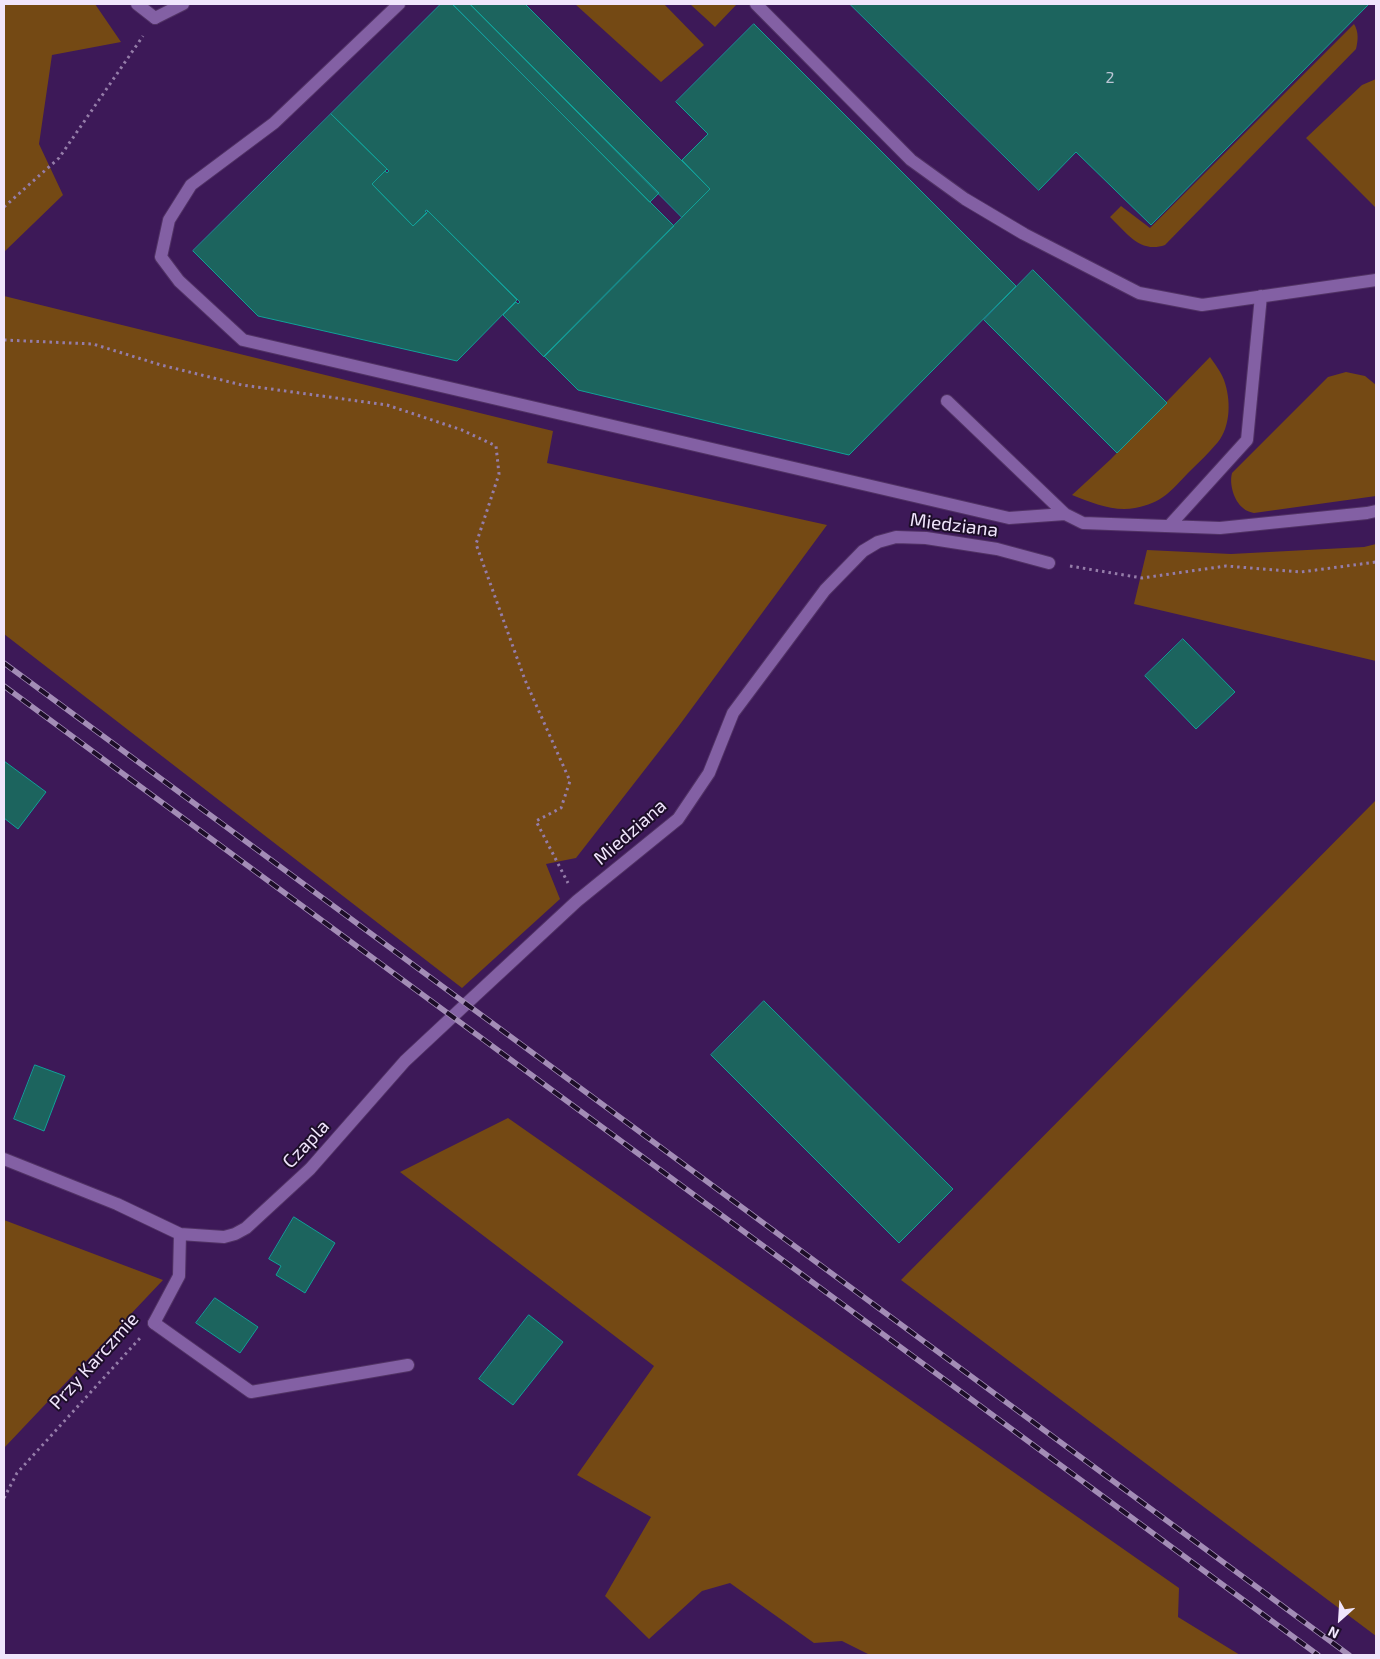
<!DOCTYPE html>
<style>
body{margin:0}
#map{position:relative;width:1380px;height:1659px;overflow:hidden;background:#3d1958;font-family:"Exo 2",sans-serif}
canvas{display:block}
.frame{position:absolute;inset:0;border:5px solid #f0e5fc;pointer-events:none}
.north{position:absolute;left:1315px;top:1594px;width:50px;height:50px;-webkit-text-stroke:4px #1d0e29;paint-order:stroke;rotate:206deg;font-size:14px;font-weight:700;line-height:20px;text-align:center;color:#f0e5fc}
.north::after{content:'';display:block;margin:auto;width:18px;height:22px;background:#f0e5fc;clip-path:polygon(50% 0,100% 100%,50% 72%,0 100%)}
</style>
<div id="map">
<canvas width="1380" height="1659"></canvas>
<div class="frame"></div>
<div class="north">N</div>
</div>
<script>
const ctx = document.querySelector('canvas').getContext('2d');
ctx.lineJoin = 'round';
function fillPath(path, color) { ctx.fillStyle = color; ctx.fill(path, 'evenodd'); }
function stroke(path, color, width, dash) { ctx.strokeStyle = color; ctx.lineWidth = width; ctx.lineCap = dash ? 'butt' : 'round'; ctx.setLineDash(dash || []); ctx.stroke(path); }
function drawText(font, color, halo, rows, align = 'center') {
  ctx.font = font + ' "Exo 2",sans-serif'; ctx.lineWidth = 4; ctx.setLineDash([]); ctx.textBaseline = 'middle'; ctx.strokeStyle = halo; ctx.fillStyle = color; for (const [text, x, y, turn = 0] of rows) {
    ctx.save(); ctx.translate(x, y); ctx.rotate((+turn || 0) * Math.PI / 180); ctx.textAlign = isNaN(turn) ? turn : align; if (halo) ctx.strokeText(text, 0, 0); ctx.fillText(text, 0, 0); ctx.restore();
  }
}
fillPath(new Path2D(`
 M6,4H95L121,42L52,55L39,144L63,195L4,252V6Z
 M575,4H664L704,45L661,82Z
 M690,4H737L715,27Z
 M1354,24C1359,32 1358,41 1356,49L1165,245C1140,254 1126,232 1110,217L1121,206L1150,228Z
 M1376,79V208L1306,138L1362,85Z
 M4,296L553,431L547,463L827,525L678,727L576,858L546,864L560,899L462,988L4,634Z
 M1210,357C1215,364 1221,372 1224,380C1231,399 1231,426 1218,442C1209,453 1198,463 1188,473C1170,492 1162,503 1135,508C1114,512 1092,503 1072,495L1111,459Z
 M1346,372L1365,376L1376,385V496L1254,513C1250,512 1246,511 1243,508C1234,501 1229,484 1232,473L1328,377Z
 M1376,544V661L1134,604L1147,550L1231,554L1364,547Z
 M1376,800V1636L901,1280Z
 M508,1118L1179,1588L1178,1617L1240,1655H870L842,1641L814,1643L730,1583L702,1591L649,1639L605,1596L651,1517L577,1475L654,1366L400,1172Z
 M4,1220L163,1280L4,1448Z`), '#744914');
const building = new Path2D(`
 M441,4H452L674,226L544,357L503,315L516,302L518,304L520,302L427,210L425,211L427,213L413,226L372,184L385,171L387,173L389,171L331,114Z
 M453,4H470L659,193L650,202Z
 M470,4H525L710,189L682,217Z
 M850,4H1369L1151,225L1076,152L1039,190Z
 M754,24L1016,286L849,455L578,390L544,356L710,189L682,160L708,134L676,102Z
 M331,114L387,169L372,184L413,226L428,211L517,300L457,361L258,316L193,251Z
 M1033,270L1167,403L1117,453L984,320Z
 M1183,639L1235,692L1196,729L1145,676Z
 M4,761L46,792L18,829L4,818Z
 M764,1001L953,1189L899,1243L711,1055Z
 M35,1065L65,1076L44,1131L14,1119Z
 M294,1217L335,1243L305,1293L276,1275L281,1266L269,1259Z
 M215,1298L258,1327L240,1353L196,1323Z
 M529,1315L563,1342L513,1405L479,1379Z`);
fillPath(building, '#1c645e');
stroke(building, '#11a198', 1);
const service = new Path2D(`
 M137,4L155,18
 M399,4L274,123L191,185L169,220L161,257L179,281L243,340L1009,518L1065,514
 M756,4L911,160L965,199L1024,234L1139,293L1202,305L1376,280
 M947,401L1065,514L1083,523L1220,528L1367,513L1376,511
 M1169,526L1247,440L1261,296
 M154,1323L251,1392L408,1365`);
const minor = new Path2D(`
 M155,18L183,4
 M4,1159L117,1204L180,1234L224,1237L235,1234L246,1228L310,1169L405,1061L466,1004L577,901L678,819L709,773L733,713L825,590L863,551L878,542L896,537L926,538L997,549L1049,563
 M154,1323L179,1276L180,1234`);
stroke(service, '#513265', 14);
stroke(minor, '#513265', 14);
stroke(new Path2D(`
 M4,207L59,158L143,36
 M4,340L93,344L161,365L242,385L387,405L462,430L496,446L499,474L476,544L525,680L570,781L561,808L536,821L568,883
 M1070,566L1142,578L1226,566L1301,572L1376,562
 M4,1498L17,1473L141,1337`), '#957da9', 3, [2.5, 4]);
stroke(service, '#8360a4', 12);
stroke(minor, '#8360a4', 12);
const rail = new Path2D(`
 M4,663L1349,1655
 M4,686L1318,1655`);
stroke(rail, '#a38db6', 5.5);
stroke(rail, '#1d0e29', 4, [11]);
drawText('16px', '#bbc5d4', null, [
 ["2",1110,78]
]);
drawText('19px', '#f0e5fc', '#1d0e29', [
 ["Miedziana",954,525,7],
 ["Miedziana",630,832,-41],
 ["Czapla",306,1144,-47],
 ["Przy Karczmie",94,1361,-48]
]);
</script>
